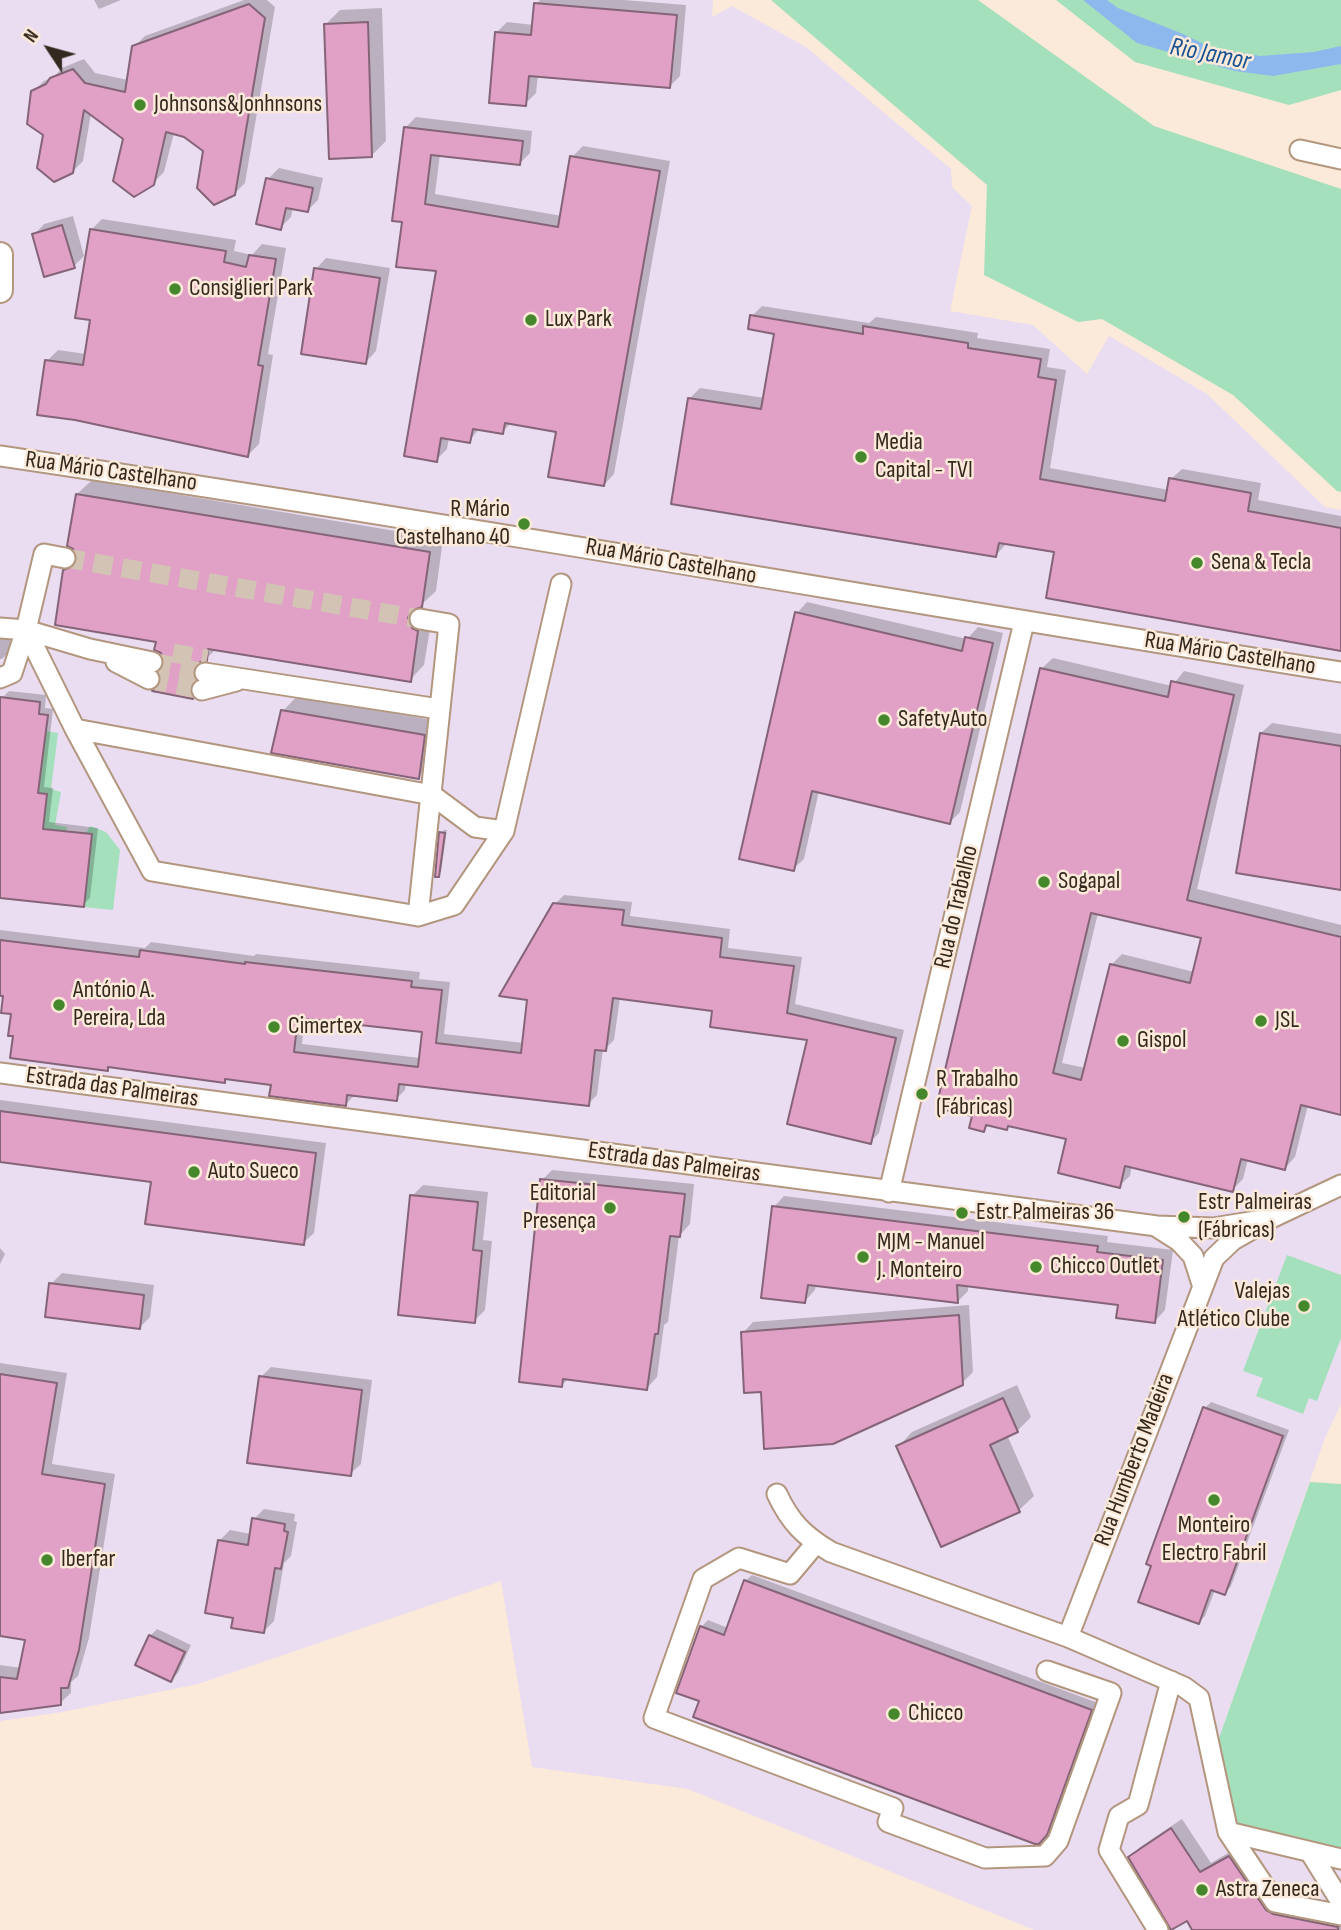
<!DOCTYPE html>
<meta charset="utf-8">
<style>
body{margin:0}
#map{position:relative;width:1341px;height:1930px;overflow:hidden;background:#fbe9d9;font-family:"Sofia Sans Condensed",sans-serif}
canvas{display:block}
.north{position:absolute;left:14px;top:14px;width:70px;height:70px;-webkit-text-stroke:5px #fbe9d9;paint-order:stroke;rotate:306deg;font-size:19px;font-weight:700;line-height:28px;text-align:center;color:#34291f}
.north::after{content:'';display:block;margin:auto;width:24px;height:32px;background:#34291f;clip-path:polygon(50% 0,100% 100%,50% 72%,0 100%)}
</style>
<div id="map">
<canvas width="1341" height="1930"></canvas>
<div class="north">N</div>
</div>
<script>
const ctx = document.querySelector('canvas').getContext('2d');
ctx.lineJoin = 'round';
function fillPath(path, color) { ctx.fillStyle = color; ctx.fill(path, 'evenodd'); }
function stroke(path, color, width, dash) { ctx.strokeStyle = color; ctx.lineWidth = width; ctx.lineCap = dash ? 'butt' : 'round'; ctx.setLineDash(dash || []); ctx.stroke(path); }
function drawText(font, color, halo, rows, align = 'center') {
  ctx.font = font + ' "Sofia Sans Condensed",sans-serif'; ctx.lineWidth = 5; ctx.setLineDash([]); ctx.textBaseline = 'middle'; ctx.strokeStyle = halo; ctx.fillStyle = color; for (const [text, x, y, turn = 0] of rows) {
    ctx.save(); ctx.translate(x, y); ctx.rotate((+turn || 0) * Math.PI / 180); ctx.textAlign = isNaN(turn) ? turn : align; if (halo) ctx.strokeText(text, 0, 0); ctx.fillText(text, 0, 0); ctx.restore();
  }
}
fillPath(new Path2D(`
 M0,0H713L712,17L732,6L806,47L951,169L952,187L972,206L950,311L1033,325L1087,374L1109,336L1207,394L1325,507L1341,510V1404L1325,1438L1219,1738L1341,1851V1930H1034L688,1789L532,1767L501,1581L198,1684L62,1712L0,1721Z`), '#eaddf1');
fillPath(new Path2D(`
 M771,0H978L1154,126L1341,189V492L1337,491L1233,395L1102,319L1078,322L984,275L987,185Z
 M1056,0H1341V90L1289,105L1135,62Z
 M46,731L58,733L51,789L61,792L55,825L67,827L66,831L43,829L47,795L38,793Z
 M90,826L106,832L120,850L113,910L84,907L92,834L86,833Z
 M1287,1255L1341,1275V1338L1317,1401L1309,1398L1303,1414L1256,1396L1263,1378L1243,1371Z
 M1310,1482L1341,1484V1851L1236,1825L1219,1738Z`), '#a4e0bc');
fillPath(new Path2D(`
 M1083,0H1107L1118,8L1183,34L1212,48L1260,56L1314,52L1341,46V64L1273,76L1235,71L1137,43Z`), '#8db8ee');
fillPath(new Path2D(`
 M94,0H121L99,9Z
 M244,0H267L275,7L245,183L234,194L205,150L185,136L174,133L164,172L153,183L125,138L91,113L83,161L72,172L45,135L33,92L44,81L55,76L62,68L84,59L95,73L128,80L134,47L145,36Z
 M540,0H624L686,5L680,76L670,86L538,75L536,93L525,104L496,33L507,22L534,25L536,4Z
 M382,8L386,141L372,155L326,24L340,10Z
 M416,117L532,131L530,153L519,164L440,154L435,194L562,216L572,157L583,146L670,161L614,474L604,485L558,430L512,422L502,432L480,428L469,441L449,438L447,449L436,460L438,270L404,220L406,127Z
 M279,168L323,178L318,200L307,211L293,207L291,217L280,228L268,179Z
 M73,216L84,256L74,266L34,235L44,224Z
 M102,219L236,240L234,251L252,255L262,244L286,248L268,354L273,355L259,444L248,455L47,361L58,350L86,354L92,319L91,230Z
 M326,258L390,268L376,351L366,362L316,269Z
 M762,306L869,323L876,317L978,333L977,338L1050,349L1047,367L1066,370L1050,468L1169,490L1171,479L1182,469L1261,483L1258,500L1341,516V649L1056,551L1007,543L996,555L690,398L700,388L765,398L776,332L752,316Z
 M92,480L443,539L436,591L422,604L426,614L432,617L424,665L410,680L217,648L207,658V683L193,697L155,690L162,683L166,664L158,640L65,571L78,558L77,494Z
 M807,602L967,639L978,627L1003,633L960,812L949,823L819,791L804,859L793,869L797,613Z
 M0,633L11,634L9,652L2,659H0Z
 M1053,658L1172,686L1184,671L1244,685L1197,889L1341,925V1113L1308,1105L1295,1157L1285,1168L1248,1159L1243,1179L1232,1190L1132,1165L1130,1176L1119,1186L1069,1138L1010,1124L1006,1128L990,1124L984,1130L974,1115L939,1107L1042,668ZM1098,913L1203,937L1194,972L1122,954L1111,965L1086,1068L1062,1063Z
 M9,691L46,695L45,708L53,709L44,787L53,788L49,822L98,828L90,898L83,905L0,896V717L2,698Z
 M297,696L438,721L432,763L418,777L283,711Z
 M1272,723L1341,734V888L1261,733Z
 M444,830H447L441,872L438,875L441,833Z
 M564,895L632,902L630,916L730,929L728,948L802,957L795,1004L904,1030L879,1133L870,1142L809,1038L714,1010L620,998L614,1040L605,1049H603L597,1095L588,1104L406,1083L405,1090L396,1099L355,1095L345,1105L273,1084L227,1078L224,1081L111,1066L107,1069L15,1035L13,1013L5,995L0,994V930L145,948L151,942L254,956L256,954L420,972L419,979L450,982L444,1034L524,1043L555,904ZM305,1017L424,1030L420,1058L302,1044Z
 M0,1100L326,1143L314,1233L303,1243L153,1180L0,1160Z
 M552,1170L694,1184L690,1224L679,1236L668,1322L664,1325L657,1377L647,1388L569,1378L562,1385L542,1180Z
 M423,1185L488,1192L483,1240L492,1241L485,1310L474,1321L412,1196Z
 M784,1196L1108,1236L1107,1242L1173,1250L1165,1310L1155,1321L1120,1303L968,1284V1291L958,1301L816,1284L815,1290L805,1301L774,1207Z
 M0,1248L5,1254L0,1264Z
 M62,1273L154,1285L150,1317L139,1328L51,1284Z
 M969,1305L973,1372L962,1383L762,1390L743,1333L753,1322Z
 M0,1363L67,1373L52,1464L115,1474L89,1638L78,1676L71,1682V1693L60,1703L0,1711V1665L21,1668L27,1639L0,1635Z
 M271,1367L372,1380L361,1464L350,1474L261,1377Z
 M1017,1385L1031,1417L1017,1431L1007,1435L1034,1496L1019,1510L942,1545L898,1447L912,1432Z
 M1211,1402L1289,1430L1231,1586L1225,1593L1215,1590L1205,1616L1199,1622L1205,1408Z
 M264,1509L295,1514L294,1521L297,1522L291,1556L284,1563L274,1621L264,1631L235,1617L219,1541L230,1530L251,1534L254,1519Z
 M752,1575L1098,1703L1054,1826L1046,1835L702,1700L701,1627L708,1620L728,1628L745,1581Z
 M157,1629L191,1645L178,1673L171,1680L150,1636Z
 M1182,1819L1211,1863L1240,1846L1275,1898L1341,1915V1930H1194L1187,1919L1130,1857L1140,1847Z`), '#0003');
const building = new Path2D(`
 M534,3L677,15L670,88L529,76L526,106L489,103L495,32L531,35Z
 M249,4L265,18L235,195L214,205L197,188L203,151L184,137L166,132L154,185L134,197L113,181L123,139L84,110L73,173L54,182L37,168L43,135L27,124L31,91L46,84L50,78L73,69L85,83L125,92L132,46Z
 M368,22L372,157L329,159L324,24Z
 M404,127L523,141L520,165L431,155L425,204L558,227L570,156L660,171L604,486L548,477L556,432L505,423L503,434L473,429L470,443L441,438L437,462L404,456L436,271L396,267L402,222L392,221Z
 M266,178L313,188L308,212L286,208L281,230L256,224Z
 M62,225L75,268L44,277L32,234Z
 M90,229L226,251L224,262L246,267L249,255L276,259L258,365L263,366L248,457L75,420L37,415L45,360L83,365L90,320L75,318Z
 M314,268L380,278L366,364L301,354Z
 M750,315L863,334V326L968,343V348L1041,359L1038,377L1056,380L1040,479L1165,501L1169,478L1251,493L1248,511L1341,528V651L1046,598L1054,552L999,543L996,557L671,504L688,398L761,409L774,334L748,329Z
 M76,494L430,552L422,607L411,611L408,618L412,628L418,631L411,682L208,649L207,661L200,662L193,670L195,680L190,686V692L193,699L152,691L160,684L159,672L164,664L161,653L154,650L156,642L55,625L63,570L74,566L77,560L73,549L67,546Z
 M795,612L962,651L965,637L993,643L950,824L812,791L794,871L739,859Z
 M1040,668L1168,697L1171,681L1234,695L1187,900L1341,937V1115L1301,1105L1285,1170L1241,1159L1233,1192L1125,1166L1120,1188L1058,1173L1066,1139L1008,1126L1007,1130L986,1125L984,1132L969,1128L972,1116L936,1108ZM1091,913L1201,938L1190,983L1110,964L1081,1080L1053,1073Z
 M0,697L40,702L39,714L48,715L38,793L47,794L43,829L92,834L84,907L0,898Z
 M281,710L425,735L419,779L271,753Z
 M1260,733L1341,746V890L1236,873Z
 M439,832L445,833L439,877H435Z
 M553,903L624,910L622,925L722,938L720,957L794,966L787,1013L896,1038L871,1144L787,1124L807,1040L710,1027L712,1011L613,998L606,1051L595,1050L589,1106L399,1084L397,1101L347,1095L346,1106L269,1096L271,1085L225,1079V1083L108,1067V1071L10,1058L13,1036H8L11,1014L1,1013L3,996H0V940L139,957L140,950L245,964V962L412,981L411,987L442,990L436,1043L521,1053L527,1000L499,996ZM298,1018L422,1032L418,1067L294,1052Z
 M0,1111L316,1153L304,1245L145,1224L151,1182L0,1162Z
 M540,1179L685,1194L680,1237L670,1236L658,1334H655L647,1390L563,1379L562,1387L519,1382Z
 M410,1195L478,1202L473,1250L482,1251L475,1323L398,1315Z
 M772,1206L1098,1246L1097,1252L1163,1260L1155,1323L1116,1318L1118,1305L957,1285L958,1303L808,1285L805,1303L761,1298Z
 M49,1283L144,1295L140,1329L45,1317Z
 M959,1315L963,1385L833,1444L764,1449L761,1392L744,1393L741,1332Z
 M0,1374L57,1383L42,1474L105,1484L79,1650L68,1688H61V1705L0,1713V1677L17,1679L25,1640L0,1636Z
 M259,1376L362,1390L351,1476L247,1463Z
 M1003,1398L1018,1432L990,1445L1020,1512L941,1547L896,1446Z
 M1203,1407L1283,1436L1225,1595L1211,1590L1199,1624L1138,1602L1151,1566L1146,1564Z
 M252,1518L285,1524L284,1531L288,1532L281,1569L275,1568L264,1633L231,1628L233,1618L205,1613L218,1540L248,1545Z
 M744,1580L1092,1710L1047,1835L1039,1844H1035L693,1717L699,1701L676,1693L700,1626L724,1635Z
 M149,1635L185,1652L171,1682L135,1665Z
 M1171,1828L1200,1872L1229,1856L1266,1910L1273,1914L1338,1927V1930H1192L1187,1921L1171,1930L1128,1857Z`);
fillPath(building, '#e1a0c6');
stroke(building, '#846476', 2);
stroke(new Path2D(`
 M65,558L420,619
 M173,653L207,659
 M152,662L205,673
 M149,679L202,690`), '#d3c3b4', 19, [19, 10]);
const minor = new Path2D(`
 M1300,150L1341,159
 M0,456C448,522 894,601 1341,672
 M0,628L26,630L90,649L152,662
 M26,630L75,729L152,871L418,916L454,905L504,831L561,584
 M116,662L149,679
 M205,673L439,709
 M0,678L12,673L26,630L44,554L65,558
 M202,690L236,681
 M75,729L432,795L475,827L504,831
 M418,916L449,624L420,619
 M0,1073L1157,1226L1213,1228L1269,1219L1341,1185
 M889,1192L1024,622
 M1157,1227L1179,1241L1193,1256L1202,1284
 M777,1494C790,1522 804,1536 831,1552L1068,1637L1214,1258L1233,1240L1256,1227
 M816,1543L790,1574L739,1558L703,1579L654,1718L893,1808L888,1822L985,1858L1045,1856L1058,1841L1111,1693L1047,1671
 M1068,1637L1184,1687L1199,1698L1228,1832L1275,1902L1341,1915
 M1228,1832L1341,1859
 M1310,1852L1341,1902
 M1158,1930L1109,1850L1119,1816L1138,1805L1171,1681`);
const major = new Path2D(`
 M0,255V290`);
stroke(minor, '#b3967e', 23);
stroke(major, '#b3967e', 28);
stroke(minor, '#fff', 19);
stroke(major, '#fff', 24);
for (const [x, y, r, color] of [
 [140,105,7,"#45882c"],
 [175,289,7,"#45882c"],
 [531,320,7,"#45882c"],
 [861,457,7,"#45882c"],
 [524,524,7,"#45882c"],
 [1197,563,7,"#45882c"],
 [884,720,7,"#45882c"],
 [1044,882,7,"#45882c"],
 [59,1005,7,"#45882c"],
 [1261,1021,7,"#45882c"],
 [274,1027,7,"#45882c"],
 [1123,1041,7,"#45882c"],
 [922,1094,7,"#45882c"],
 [194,1172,7,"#45882c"],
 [610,1208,7,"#45882c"],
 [962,1213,7,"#45882c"],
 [1184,1217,7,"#45882c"],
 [863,1257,7,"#45882c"],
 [1036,1267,7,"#45882c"],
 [1304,1306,7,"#45882c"],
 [1214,1500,7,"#45882c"],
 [47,1560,7,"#45882c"],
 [894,1714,7,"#45882c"],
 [1202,1890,7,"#45882c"]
]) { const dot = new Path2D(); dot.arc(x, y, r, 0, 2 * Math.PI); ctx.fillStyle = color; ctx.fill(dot); stroke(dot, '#fbe9d9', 2.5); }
drawText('24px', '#34291f', '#fbe9d9', [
 ["Johnsons&Jonhnsons",154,105],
 ["Consiglieri Park",189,289],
 ["Lux Park",545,320],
 ["Media",875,443],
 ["Capital - TVI",875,471],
 ["R Mário",510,510,"right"],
 ["Castelhano 40",510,538,"right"],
 ["Sena & Tecla",1211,563],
 ["SafetyAuto",898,720],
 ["Sogapal",1058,882],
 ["António A.",73,991],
 ["Pereira, Lda",73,1019],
 ["JSL",1275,1021],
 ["Cimertex",288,1027],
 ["Gispol",1137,1041],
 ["R Trabalho",936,1080],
 ["(Fábricas)",936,1108],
 ["Auto Sueco",208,1172],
 ["Editorial",596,1194,"right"],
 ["Presença",596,1222,"right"],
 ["Estr Palmeiras",1198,1203],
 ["(Fábricas)",1198,1231],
 ["Estr Palmeiras 36",976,1213],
 ["MJM - Manuel",877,1243],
 ["J. Monteiro",877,1271],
 ["Chicco Outlet",1050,1267],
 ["Valejas",1290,1292,"right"],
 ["Atlético Clube",1290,1320,"right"],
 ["Monteiro",1214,1526,"center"],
 ["Electro Fabril",1214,1554,"center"],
 ["Iberfar",61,1560],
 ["Chicco",908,1714],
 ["Astra Zeneca",1216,1890]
], 'left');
drawText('24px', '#34291f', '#fbe9d9', [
 ["Rua Mário Castelhano",111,472,8],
 ["Rua Mário Castelhano",671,562,10],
 ["Rua Mário Castelhano",1230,654,9],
 ["Rua do Trabalho",957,907,-77],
 ["Estrada das Palmeiras",112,1088,8],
 ["Estrada das Palmeiras",674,1163,8],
 ["Rua Humberto Madeira",1135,1460,-69]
]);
drawText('italic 26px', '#175191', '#fbe9d9', [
 ["Rio Jamor",1210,55,11]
]);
</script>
